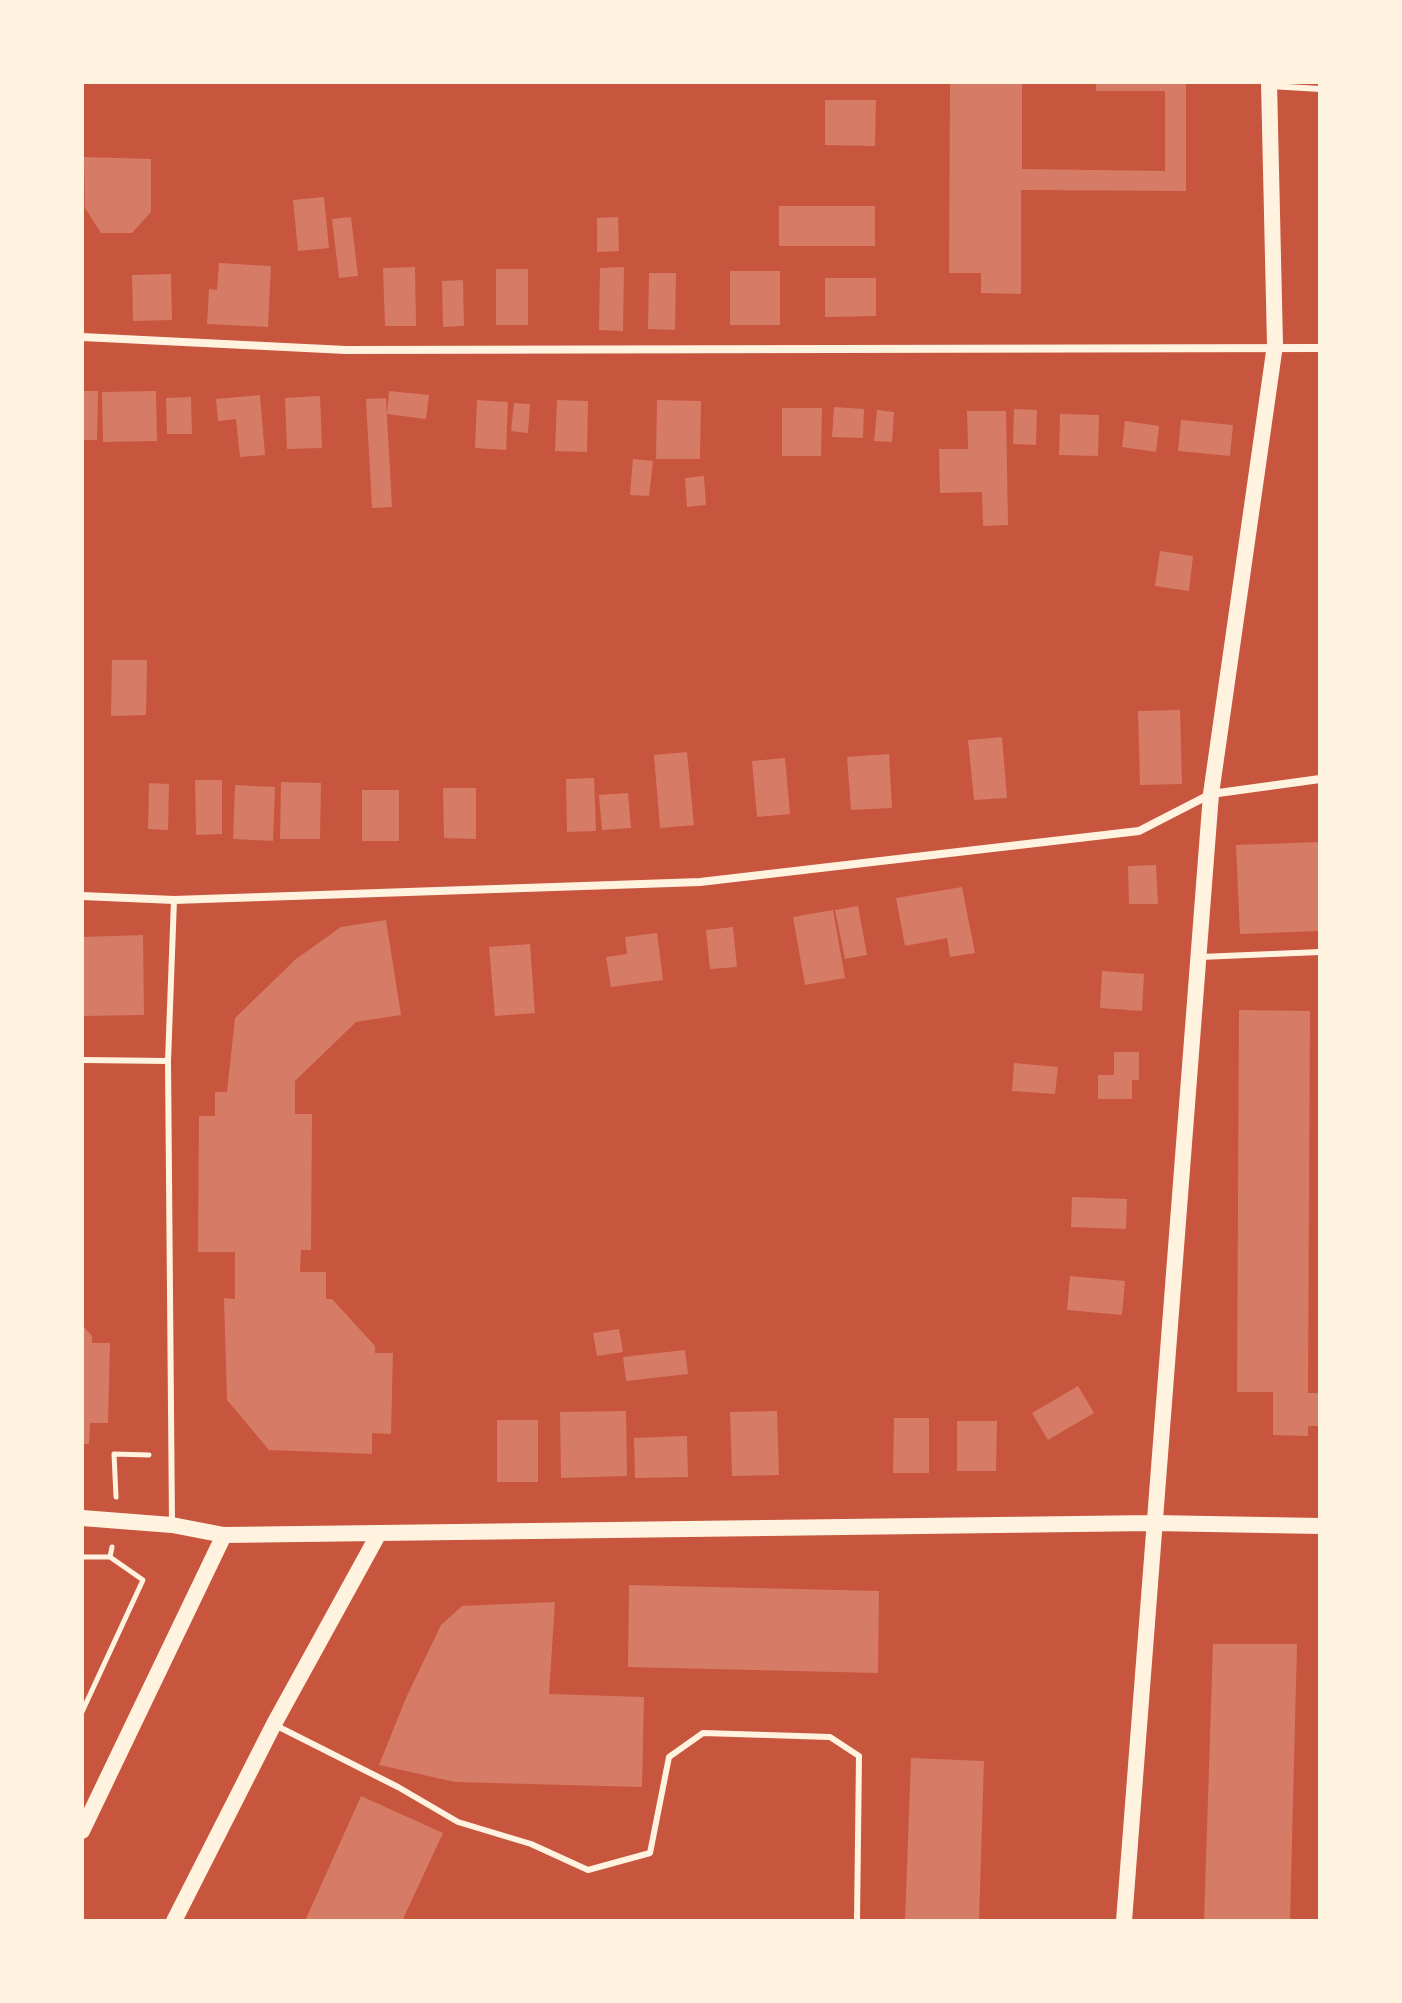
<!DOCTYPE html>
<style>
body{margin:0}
#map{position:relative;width:1402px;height:2003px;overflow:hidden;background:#c8553d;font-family:"Fira Sans",sans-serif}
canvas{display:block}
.frame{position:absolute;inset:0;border:84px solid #fff3e0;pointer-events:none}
</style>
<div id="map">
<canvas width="1402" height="2003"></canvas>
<div class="frame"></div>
</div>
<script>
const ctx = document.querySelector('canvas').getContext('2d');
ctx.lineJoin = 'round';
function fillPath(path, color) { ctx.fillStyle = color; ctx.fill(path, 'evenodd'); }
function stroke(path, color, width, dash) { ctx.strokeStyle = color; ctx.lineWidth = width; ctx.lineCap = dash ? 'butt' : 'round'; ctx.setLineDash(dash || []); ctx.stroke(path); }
fillPath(new Path2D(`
 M950,82H1022V169L1165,171V91H1096V82H1186V191L1021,190V294L981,293V273H949Z
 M825,100H876L875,146L825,145Z
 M84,157L151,159V212L132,233H101L85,208Z
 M324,197L329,248L298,251L293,200Z
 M779,206H875V246H779Z
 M351,217L358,276L339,278L332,219Z
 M618,217L619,251L597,252V218Z
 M219,263L271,266L268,327L207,324L209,289L217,290Z
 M415,267L416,326H385L383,268Z
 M624,267L623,331L599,330L600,268Z
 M496,269H528V325H496Z
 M730,271H780V325H730Z
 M649,273H676L675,330L648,329Z
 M171,274L172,320L133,321L132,275Z
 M825,278H876V316L825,317Z
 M463,280L464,326L443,327L442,281Z
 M82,391H98L97,440H82Z
 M156,391L157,441L103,442L102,392Z
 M389,391L429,395L426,419L387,414Z
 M260,395L265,455L240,457L236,419L218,421L216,399Z
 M320,396L322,448L287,449L285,398Z
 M191,397L192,434H167L166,398Z
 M386,398L392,507L372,508L366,399Z
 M477,400L508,402L506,450L475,448Z
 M557,400L588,401L587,452L555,451Z
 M657,400L701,401L700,459H656Z
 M514,403L530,404L528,433L511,431Z
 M834,407L864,409L863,438L832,437Z
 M782,408H822L821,456H782Z
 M1014,409L1037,410L1036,445L1013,444Z
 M877,410L894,412L892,442L874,441Z
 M967,411H1006L1008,525L983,526L982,492L940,493L939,449H968Z
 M1060,414L1099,415L1098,456L1059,455Z
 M1181,420L1233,425L1230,456L1178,451Z
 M1125,421L1159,426L1156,452L1122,447Z
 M633,459L653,461L649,496L630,495Z
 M704,476L706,505L687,507L685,478Z
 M1160,551L1193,556L1189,591L1155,586Z
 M112,660H147L146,715L111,716Z
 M1180,710L1182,784L1140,785L1138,711Z
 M1002,737L1007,798L974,800L968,740Z
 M687,752L694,825L660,828L654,755Z
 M889,754L892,808L851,810L847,757Z
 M785,758L790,814L757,817L752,761Z
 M594,778L596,831L567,832L566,779Z
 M195,780H222V834L196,835Z
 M281,782L321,783L320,839H280Z
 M149,783L169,784L168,830L148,829Z
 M235,785L275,787L273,841L233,839Z
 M443,788H476V839L444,838Z
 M362,790H399V841H362Z
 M628,793L631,828L602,830L599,795Z
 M1320,842V931L1240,934L1236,845Z
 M1156,865L1158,904H1129L1128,866Z
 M962,887L975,953L950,957L947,938L905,946L896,898Z
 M858,906L867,955L845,959L835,910Z
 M833,910L845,978L805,985L793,917Z
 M386,920L401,1015L356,1022L295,1081V1114H312L311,1250H301L300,1272H326V1299H332L375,1346V1353H393L391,1434L372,1433V1454L269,1450L227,1400L224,1298L235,1299V1252H198L199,1116H215V1092H227L235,1018L296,959L341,927Z
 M733,927L737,967L710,969L706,930Z
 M657,933L663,980L611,987L606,957L627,954L625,937Z
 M143,935L144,1015L82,1016V937Z
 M530,944L535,1013L495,1016L489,947Z
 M1102,971L1144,974L1142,1011L1100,1008Z
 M1239,1010L1310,1011L1308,1393H1320V1426H1308V1436L1273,1435V1392H1237Z
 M1114,1052H1139V1080H1132V1099H1098V1075H1114Z
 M1014,1063L1058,1067L1055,1094L1012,1091Z
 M1072,1197L1127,1199L1126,1229L1071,1227Z
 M1070,1276L1125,1281L1122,1315L1067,1310Z
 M82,1325L92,1336V1343H110L108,1423H90L89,1444H82Z
 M619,1329L623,1352L597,1356L593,1333Z
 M685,1350L688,1374L626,1381L623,1357Z
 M1078,1386L1094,1413L1048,1440L1032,1413Z
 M626,1411L627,1476L561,1478L560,1412Z
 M777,1411L779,1475L732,1476L730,1412Z
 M894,1418H929V1473H893Z
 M497,1420H538V1482H497Z
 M957,1421H997L996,1471H957Z
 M687,1436L688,1477L635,1478L634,1438Z
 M629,1585L879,1591L878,1673L628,1667Z
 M555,1602L549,1694L644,1697L642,1787L455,1782L379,1765L406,1698L441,1625L462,1606Z
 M1213,1644H1297L1290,1921H1204Z
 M911,1758L984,1761L979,1921H905Z
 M361,1796L443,1833L402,1921H305Z`), '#d67c66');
stroke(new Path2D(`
 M116,1497L114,1454L149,1455
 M82,1557H110L112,1547
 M82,1712L143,1580L110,1557`), '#fff3e0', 5);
stroke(new Path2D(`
 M1270,86L1320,89
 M1200,957L1320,952
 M82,1060L168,1061
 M172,1524L168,1061L174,900
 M275,1725L398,1787L458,1822L531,1844L588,1870L650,1853L669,1757L703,1733L830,1737L859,1756L857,1921`), '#fff3e0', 6);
stroke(new Path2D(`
 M82,337L346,350L1320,348
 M82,896L174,900L700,882L1139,831L1211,794L1320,779`), '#fff3e0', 8);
stroke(new Path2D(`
 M82,1518L172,1525L224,1535L1153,1523L1320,1526
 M82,1831L224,1535
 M174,1921L274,1724L378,1535
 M1124,1921L1211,794L1275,345L1269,82`), '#fff3e0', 16);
</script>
